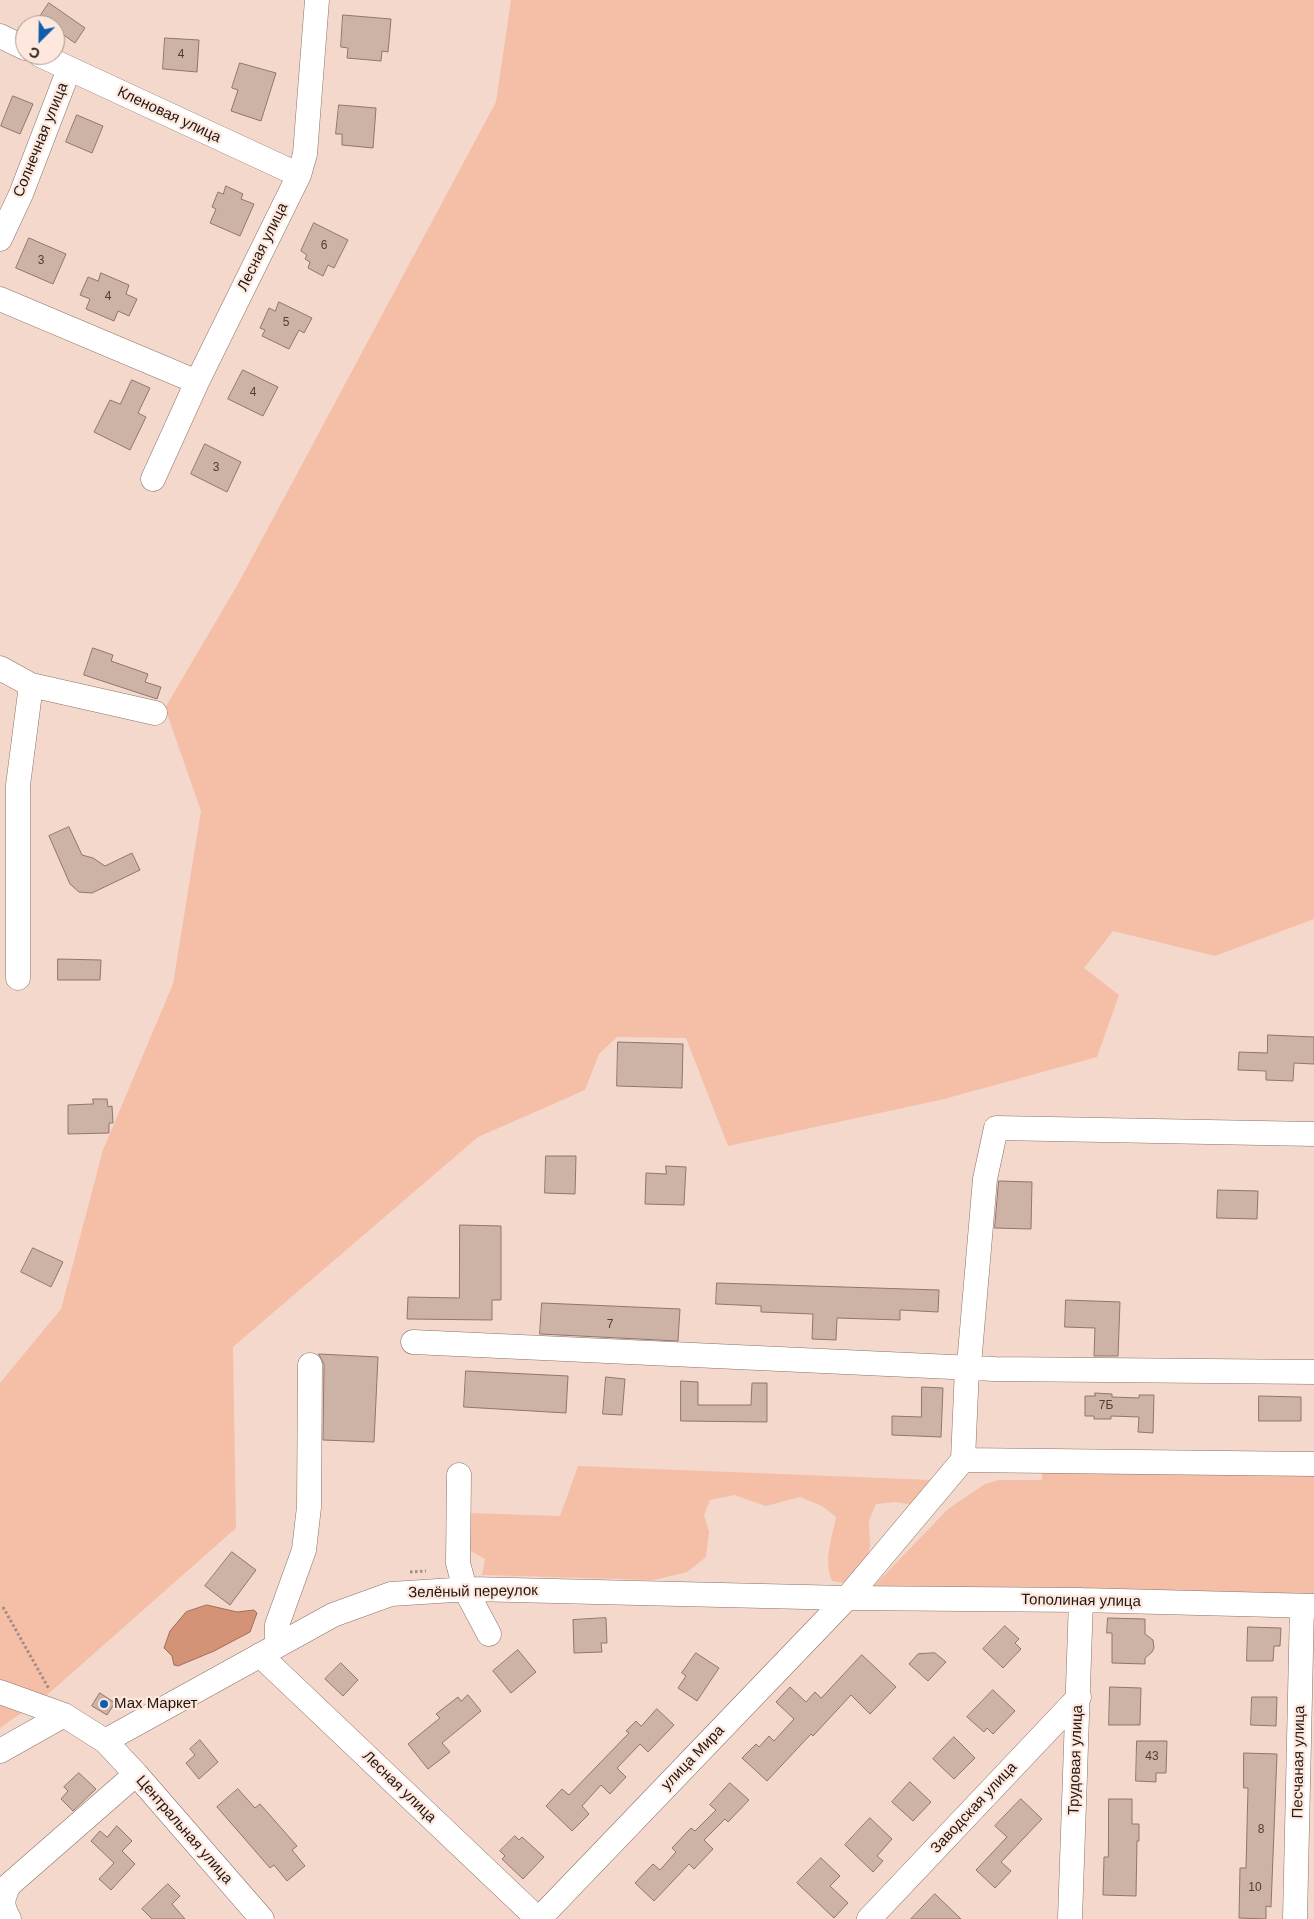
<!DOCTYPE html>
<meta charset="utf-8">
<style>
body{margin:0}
#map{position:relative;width:1314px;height:1919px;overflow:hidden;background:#f5d8cc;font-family:Arial,sans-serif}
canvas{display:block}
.north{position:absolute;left:15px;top:15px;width:50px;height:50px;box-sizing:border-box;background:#fee7dd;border:1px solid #a6948c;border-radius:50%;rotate:203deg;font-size:14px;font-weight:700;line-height:20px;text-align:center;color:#211713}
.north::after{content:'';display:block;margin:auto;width:18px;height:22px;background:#105dab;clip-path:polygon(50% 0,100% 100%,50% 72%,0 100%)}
</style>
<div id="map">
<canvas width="1314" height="1919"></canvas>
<div class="north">С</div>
</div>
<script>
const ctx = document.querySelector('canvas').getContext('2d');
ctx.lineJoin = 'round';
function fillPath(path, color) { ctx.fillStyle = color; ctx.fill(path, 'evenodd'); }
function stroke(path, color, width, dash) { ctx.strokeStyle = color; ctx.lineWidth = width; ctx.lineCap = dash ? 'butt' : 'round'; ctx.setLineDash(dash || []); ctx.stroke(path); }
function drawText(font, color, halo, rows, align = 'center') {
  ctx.font = font + ' Arial,sans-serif'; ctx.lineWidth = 4.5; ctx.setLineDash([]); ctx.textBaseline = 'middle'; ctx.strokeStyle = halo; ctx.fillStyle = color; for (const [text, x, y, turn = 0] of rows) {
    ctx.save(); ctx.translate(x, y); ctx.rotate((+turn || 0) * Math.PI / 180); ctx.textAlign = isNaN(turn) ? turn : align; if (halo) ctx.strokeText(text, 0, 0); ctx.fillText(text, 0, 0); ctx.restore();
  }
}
fillPath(new Path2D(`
 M511,0H1314V919L1215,956L1113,931L1084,968L1119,995L1097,1057L944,1099L728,1146L686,1038L617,1037L599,1054L585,1090L478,1137L233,1347L236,1528L47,1695L0,1728V1383L61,1309L103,1150L173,984L201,811L165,708L238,584L496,102Z
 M578,1466L931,1480L936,1483L915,1505L895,1502L876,1504L869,1521L870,1546L866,1563L850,1584L832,1581C823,1561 832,1538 836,1517L822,1506L800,1497L766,1506L734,1495L710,1500L704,1515L709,1532L706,1557L687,1572L654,1580L482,1575L485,1559L471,1551L464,1537L468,1513L560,1516Z
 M1042,1469L1314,1473V1597L871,1589L948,1509L985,1484L999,1480H1042Z`), '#f4bea7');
const water = new Path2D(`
 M207,1605L237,1612L254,1610L257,1613L250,1632L214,1651L178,1666L174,1665L172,1656L164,1648L170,1631L186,1612Z`);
fillPath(water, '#d49377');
stroke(water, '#9e6e59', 1);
const building = new Path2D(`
 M49,3L85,28L75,43L55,29V25H50L39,18Z
 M343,15L391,19L388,52L382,51L381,61L347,58L348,48L341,47Z
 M165,38L199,40L197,72L163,69Z
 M240,63L276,73L261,121L231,111L238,90L232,88Z
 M13,96L33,104L20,134L1,126Z
 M339,105L376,108L373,148L342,145V134H336Z
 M77,115L103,126L92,153L66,142Z
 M226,186L243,194L241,199L254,204L240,236L210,223L216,209L212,207L218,192L223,194Z
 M314,223L348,240L334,268L328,265L323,276L308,268L310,262L305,259L307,255L301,251Z
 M29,238L66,254L53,284L16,268Z
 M101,273L129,285L126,294L137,299L129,316L118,311L114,321L86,309L90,299L80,295L88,277L98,281Z
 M279,302L312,318L304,333L299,330L289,349L262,336L265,330L260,328L269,308L275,311Z
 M243,370L278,387L263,416L228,399Z
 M132,380L150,388L138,413L146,417L130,450L94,432L110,400L120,404Z
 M205,444L241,462L227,492L191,474Z
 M93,648L113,655L111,661L148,674L145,682L161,687L157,699L84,675Z
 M69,827L82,855L93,858L105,866L132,853L140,870L92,893L79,892L70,884L49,836Z
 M58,959L101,960L100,980H58Z
 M1268,1035L1314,1037V1064L1294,1063L1293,1081L1266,1080V1071L1238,1070L1239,1052L1267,1053Z
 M618,1042L683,1044L682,1088L617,1086Z
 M93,1099H107L108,1107L112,1106L113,1123H109V1133L68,1134V1105L93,1104Z
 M546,1156H576L575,1194L545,1193Z
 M666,1166L686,1167L684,1205L645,1204L646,1173L666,1174Z
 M999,1181L1032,1182L1031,1229L995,1228Z
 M1218,1190L1258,1191L1257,1219L1217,1218Z
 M460,1225L501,1226V1300H492V1320L407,1319L408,1297L459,1298Z
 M33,1248L63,1262L51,1287L21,1272Z
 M717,1283L939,1290L938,1312L900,1310V1320L837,1318L836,1340L812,1339L813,1314L761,1312V1306L716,1304Z
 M1066,1300L1120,1302L1118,1356H1094L1095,1328L1065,1327Z
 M542,1303L680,1309L678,1341L540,1334Z
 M319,1354L378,1357L374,1442L323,1440L324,1365Z
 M466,1371L568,1376L566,1413L464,1407Z
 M606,1377L625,1379L622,1415L603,1414Z
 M681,1381L698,1382V1405H751L752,1383H767V1422L681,1421Z
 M922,1387L943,1388L941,1437L892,1435V1416L921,1417Z
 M1095,1393L1112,1394V1397L1139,1398V1395H1154L1153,1433L1138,1432L1139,1417L1111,1416V1419H1094V1416H1085V1396H1095Z
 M1259,1396L1301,1397V1421H1259Z
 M232,1552L256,1570L230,1605L205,1586Z
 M606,1618L607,1643H601L602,1652L574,1653L573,1620Z
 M1108,1618L1145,1619V1634L1153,1640L1154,1648L1152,1652L1145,1658V1664L1112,1663V1633H1107Z
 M1005,1626L1019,1639L1015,1643L1021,1649L1003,1668L983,1649Z
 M1248,1627L1281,1628L1280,1646H1274L1273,1661H1247Z
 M518,1650L536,1672L511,1693L493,1671Z
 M696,1653L719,1668L697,1701L678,1688L686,1676L682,1673Z
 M935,1653L946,1662L928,1681L909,1664L918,1654Z
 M862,1655L896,1687L870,1714L851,1695L813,1736L811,1734L767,1781L742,1758L756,1744L759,1747L769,1736L774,1741L794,1719L776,1702L790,1687L806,1702L815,1692L821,1698Z
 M341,1663L358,1680L343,1696L325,1679Z
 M1110,1687L1141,1688L1140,1725H1109Z
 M993,1690L1015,1711L993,1734L987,1728L984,1732L967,1717Z
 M100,1693L115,1703L107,1715L92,1706Z
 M468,1695L481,1711L442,1743L450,1752L428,1769L408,1744L440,1718L436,1714L458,1697L461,1701Z
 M1252,1697H1277L1276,1726L1251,1725Z
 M657,1709L674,1725L648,1752L640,1744L617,1768L626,1777L610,1794L601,1785L582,1806L589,1814L572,1831L546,1806L562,1789L569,1795L629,1733L626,1731L636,1721L641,1726Z
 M954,1737L975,1758L954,1779L933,1759Z
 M200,1740L218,1762L199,1779L186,1763L195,1755L190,1749Z
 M1137,1741H1167L1166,1773H1156V1782L1136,1781Z
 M1244,1753L1277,1754L1271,1907L1266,1906V1919L1239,1918L1240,1868H1246L1248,1788H1244Z
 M79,1773L96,1789L73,1811L61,1799L68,1791L64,1787Z
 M910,1782L931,1802L913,1821L892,1802Z
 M730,1783L749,1800L728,1822L725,1819L704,1840L713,1849L694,1869L689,1864L654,1901L635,1883L653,1864L660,1870L676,1852L672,1848L691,1828L695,1831L716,1810L710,1805Z
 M238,1789L255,1808L260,1804L297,1846L292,1850L305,1866L287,1881L274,1865L270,1868L217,1807Z
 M1021,1799L1042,1819L1001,1862L1011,1871L995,1888L976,1870L1007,1837L995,1826Z
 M1109,1799H1132V1824H1139V1841H1137L1136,1896L1103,1895L1104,1857H1108Z
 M870,1818L892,1839L877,1856L883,1861L873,1872L845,1845Z
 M117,1826L132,1841L122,1851L135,1864L111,1890L99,1879L114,1863L91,1841L100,1831L107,1837Z
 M515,1836L519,1840L522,1837L544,1857L523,1879L502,1859L505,1856L500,1851Z
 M821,1858L840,1876L830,1886L848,1903L834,1918L797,1883Z
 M168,1884L180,1896L172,1904L185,1919H152L142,1909Z
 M935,1894L961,1919H911Z`);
fillPath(building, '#cdb2a6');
stroke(building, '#8f766b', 1);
const minor = new Path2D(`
 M0,36L25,48
 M40,55L299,175
 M0,239L21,194L69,69
 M0,299L197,382
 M153,479L197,382L299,175L305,154L317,0
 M0,668L31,685L18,785V978
 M31,685L155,713
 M413,1342L995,1369L1314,1372
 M963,1460L967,1368L970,1353L985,1179L996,1128L1314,1134
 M459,1475L458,1563L465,1589L489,1634
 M277,1646V1625L304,1550L309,1507L310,1365
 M260,1655L538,1919
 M0,1692L64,1715L105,1741L136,1774L262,1919
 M105,1741L333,1615L391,1594L470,1589L847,1598L1081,1600L1314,1606
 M0,1751L64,1715
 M9,1919C1,1904 2,1900 9,1885L136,1774
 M539,1919L847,1598L963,1460L1314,1464
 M869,1919L1079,1697
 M1070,1919L1081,1600
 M1295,1919L1302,1606`);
stroke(minor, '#8a7166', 25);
stroke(new Path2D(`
 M410,1572L426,1571
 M3,1607L49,1689`), '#a28c84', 3, [2.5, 2.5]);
stroke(minor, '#fff', 24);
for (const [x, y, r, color] of [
 [104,1704,5,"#105dab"]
]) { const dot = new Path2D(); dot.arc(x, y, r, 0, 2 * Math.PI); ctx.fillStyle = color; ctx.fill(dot); stroke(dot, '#fee7dd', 2); }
drawText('12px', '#4c3e38', null, [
 ["4",181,55],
 ["6",324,246],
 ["3",41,261],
 ["4",108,297],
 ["5",286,323],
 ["4",253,393],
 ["3",216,468],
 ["7",610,1325],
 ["7Б",1106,1406],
 ["43",1152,1757],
 ["8",1261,1830],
 ["10",1255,1888]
]);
drawText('15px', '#211713', '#fee7dd', [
 ["Кленовая улица",169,115,25],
 ["Солнечная улица",41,140,-68],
 ["Лесная улица",263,247,-64],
 ["Зелёный переулок",473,1592,-1],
 ["Тополиная улица",1081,1601,1],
 ["улица Мира",693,1758,-46],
 ["Трудовая улица",1076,1760,-88],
 ["Песчаная улица",1299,1762,-89],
 ["Лесная улица",399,1787,44],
 ["Заводская улица",974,1808,-47],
 ["Центральная улица",184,1830,49]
]);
drawText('15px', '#211713', '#fee7dd', [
 ["Мах Маркет",114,1704]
], 'left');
</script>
